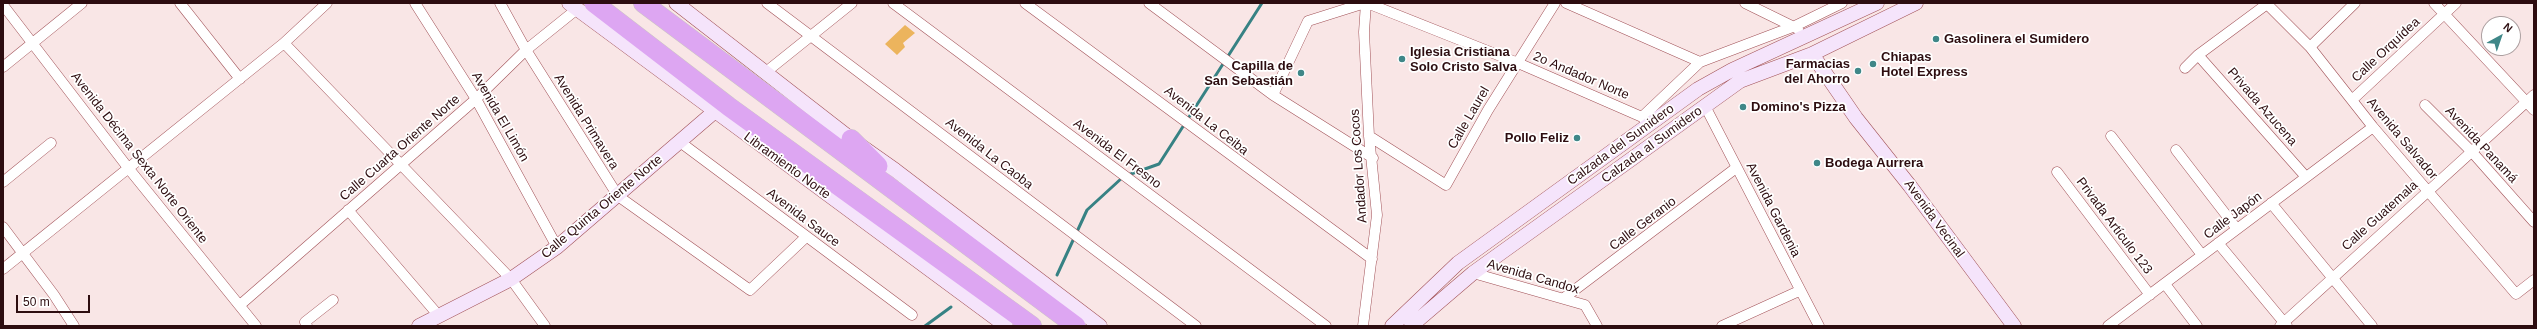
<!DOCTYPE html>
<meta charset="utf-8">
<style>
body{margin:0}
#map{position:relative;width:2537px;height:329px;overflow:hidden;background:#f9e6e6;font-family:Arial,sans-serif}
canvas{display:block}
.frame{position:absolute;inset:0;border:4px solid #2d0d10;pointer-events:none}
.north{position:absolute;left:2481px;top:16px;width:40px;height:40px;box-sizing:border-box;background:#fff;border:1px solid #ab9e9f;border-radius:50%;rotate:40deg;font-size:11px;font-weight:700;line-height:16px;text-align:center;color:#2d0d10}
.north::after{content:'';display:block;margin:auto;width:14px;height:18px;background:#3f8788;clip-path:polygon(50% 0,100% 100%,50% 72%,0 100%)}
.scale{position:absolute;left:16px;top:295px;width:74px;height:18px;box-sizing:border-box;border:2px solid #2d0d10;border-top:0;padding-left:5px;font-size:12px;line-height:14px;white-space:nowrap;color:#2d0d10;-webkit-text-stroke:3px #fff;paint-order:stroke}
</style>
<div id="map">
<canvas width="2537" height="329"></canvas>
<div class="frame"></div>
<div class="north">N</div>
<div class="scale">50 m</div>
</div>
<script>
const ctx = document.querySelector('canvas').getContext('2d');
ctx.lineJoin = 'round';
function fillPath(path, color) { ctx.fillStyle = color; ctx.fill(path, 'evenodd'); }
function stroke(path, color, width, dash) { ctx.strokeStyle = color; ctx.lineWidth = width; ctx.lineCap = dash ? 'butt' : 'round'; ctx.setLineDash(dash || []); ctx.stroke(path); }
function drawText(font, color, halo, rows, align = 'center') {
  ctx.font = font + ' Arial,sans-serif'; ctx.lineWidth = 3.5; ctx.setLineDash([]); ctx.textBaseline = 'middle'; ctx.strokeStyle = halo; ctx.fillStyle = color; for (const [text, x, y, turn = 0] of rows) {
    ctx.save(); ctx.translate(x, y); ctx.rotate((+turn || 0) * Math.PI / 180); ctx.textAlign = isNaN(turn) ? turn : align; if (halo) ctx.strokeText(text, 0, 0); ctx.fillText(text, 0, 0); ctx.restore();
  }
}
fillPath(new Path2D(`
 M905,25L915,33L903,43L905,47L897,55L885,44Z`), '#ecb45d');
stroke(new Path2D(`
 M1128,175L1159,164L1262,3
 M1057,275L1087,210L1123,177
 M925,326L951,307`), '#378284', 3);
const street = new Path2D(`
 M180,3L240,79
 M415,3L476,99L557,247
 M500,3L526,50L618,196L750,290L806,237
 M767,3L1196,326
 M893,3L1326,326
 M1025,3L1372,259
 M1149,3L1273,95L1373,158
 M1367,3L1518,63L1642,117L1649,124
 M1566,3L1700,62
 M1745,3L1798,29
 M2266,3L2310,47L2373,127L2516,294L2534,280
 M2434,3L2534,110
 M3,5L129,169L256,326
 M284,43L511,279L545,326
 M2310,47L2355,3
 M2198,55L2306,177
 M3,67L82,3
 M2185,68L2198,55L2267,4
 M766,72L852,3
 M1273,95L1308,21L1365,3
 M2352,100L2456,3
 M2425,105L2472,152L2534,222
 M1705,106L1819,326
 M1642,117L1700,62L1795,26L1842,3
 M1369,136L1446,185L1488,110L1555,3
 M2111,136L2202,255
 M680,142L912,315
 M2176,150L2237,229
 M2057,172L2150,295
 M3,182L51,143
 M2271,203L2372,326
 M348,210L439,316
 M3,227L54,295L74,326
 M2218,243L2287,326
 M3,269L284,43L327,3
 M1473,273L1585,305L1597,326
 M2165,284L2197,326
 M1564,298L1736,168
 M240,305L476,99L526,50L577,9
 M307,326L305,322L333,300
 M1363,326L1377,215L1369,136L1364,32L1366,3
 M1722,326L1799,291
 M2108,326L2373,127
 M2280,326L2534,95`);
const secondary = new Path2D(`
 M569,3L1006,326
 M676,3L851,139L895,170L1100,326
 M1812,54L1856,118L1910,186L2014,326
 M419,326L511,279L557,247L714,112
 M1392,326L1458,263L1698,89L1732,70L1877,3
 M1411,326L1473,273L1740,81L1812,54L1916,3`);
const highway = new Path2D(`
 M594,3L728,106L1032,326
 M643,3L1076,326
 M851,139L878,166`);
stroke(street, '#a15157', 11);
stroke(secondary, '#a15157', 15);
stroke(highway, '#cdc5c6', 20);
stroke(street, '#fff', 10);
stroke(secondary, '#f5e4fb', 14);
stroke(highway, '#dda6f2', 19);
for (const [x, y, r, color] of [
 [1936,39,4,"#3f8788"],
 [1402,59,4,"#3f8788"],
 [1873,64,4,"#3f8788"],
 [1858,71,4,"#3f8788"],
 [1301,73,4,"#3f8788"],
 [1743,107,4,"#3f8788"],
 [1577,138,4,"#3f8788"],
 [1817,163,4,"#3f8788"]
]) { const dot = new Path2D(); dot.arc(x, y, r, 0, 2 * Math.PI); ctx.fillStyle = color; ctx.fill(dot); stroke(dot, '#fff', 1.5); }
drawText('bold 13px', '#2d0d10', '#fff', [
 ["Gasolinera el Sumidero",1944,39],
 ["Iglesia Cristiana",1410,52],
 ["Solo Cristo Salva",1410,67],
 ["Chiapas",1881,57],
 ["Hotel Express",1881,72],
 ["Farmacias",1850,64,"right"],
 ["del Ahorro",1850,79,"right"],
 ["Capilla de",1293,66,"right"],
 ["San Sebastián",1293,81,"right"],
 ["Domino's Pizza",1751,107],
 ["Pollo Feliz",1569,138,"right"],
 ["Bodega Aurrera",1825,163]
], 'left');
drawText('13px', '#2d0d10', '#fff', [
 ["Calle Orquídea",2386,50,-43],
 ["2o Andador Norte",1581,76,23],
 ["Privada Azucena",2262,107,49],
 ["Avenida El Limón",500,117,60],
 ["Calle Laurel",1469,118,-60],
 ["Avenida La Ceiba",1206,121,38],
 ["Avenida Primavera",586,122,58],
 ["Avenida Salvador",2402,139,50],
 ["Calzada del Sumidero",1621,145,-36],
 ["Calzada al Sumidero",1652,145,-36],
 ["Avenida Panamá",2481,145,47],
 ["Calle Cuarta Oriente Norte",400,148,-41],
 ["Avenida La Caoba",989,154,38],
 ["Avenida El Fresno",1117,154,37],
 ["Avenida Décima Sexta Norte Oriente",139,158,52],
 ["Libramiento Norte",787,166,36],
 ["Andador Los Cocos",1359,166,-94],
 ["Calle Quinta Oriente Norte",602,207,-40],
 ["Avenida Gardenia",1773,210,63],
 ["Calle Japón",2233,216,-37],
 ["Calle Guatemala",2380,216,-42],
 ["Avenida Sauce",803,218,37],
 ["Avenida Vecinal",1934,219,54],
 ["Calle Geranio",1643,224,-37],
 ["Privada Artículo 123",2114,226,53],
 ["Avenida Candox",1533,277,16]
]);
</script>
